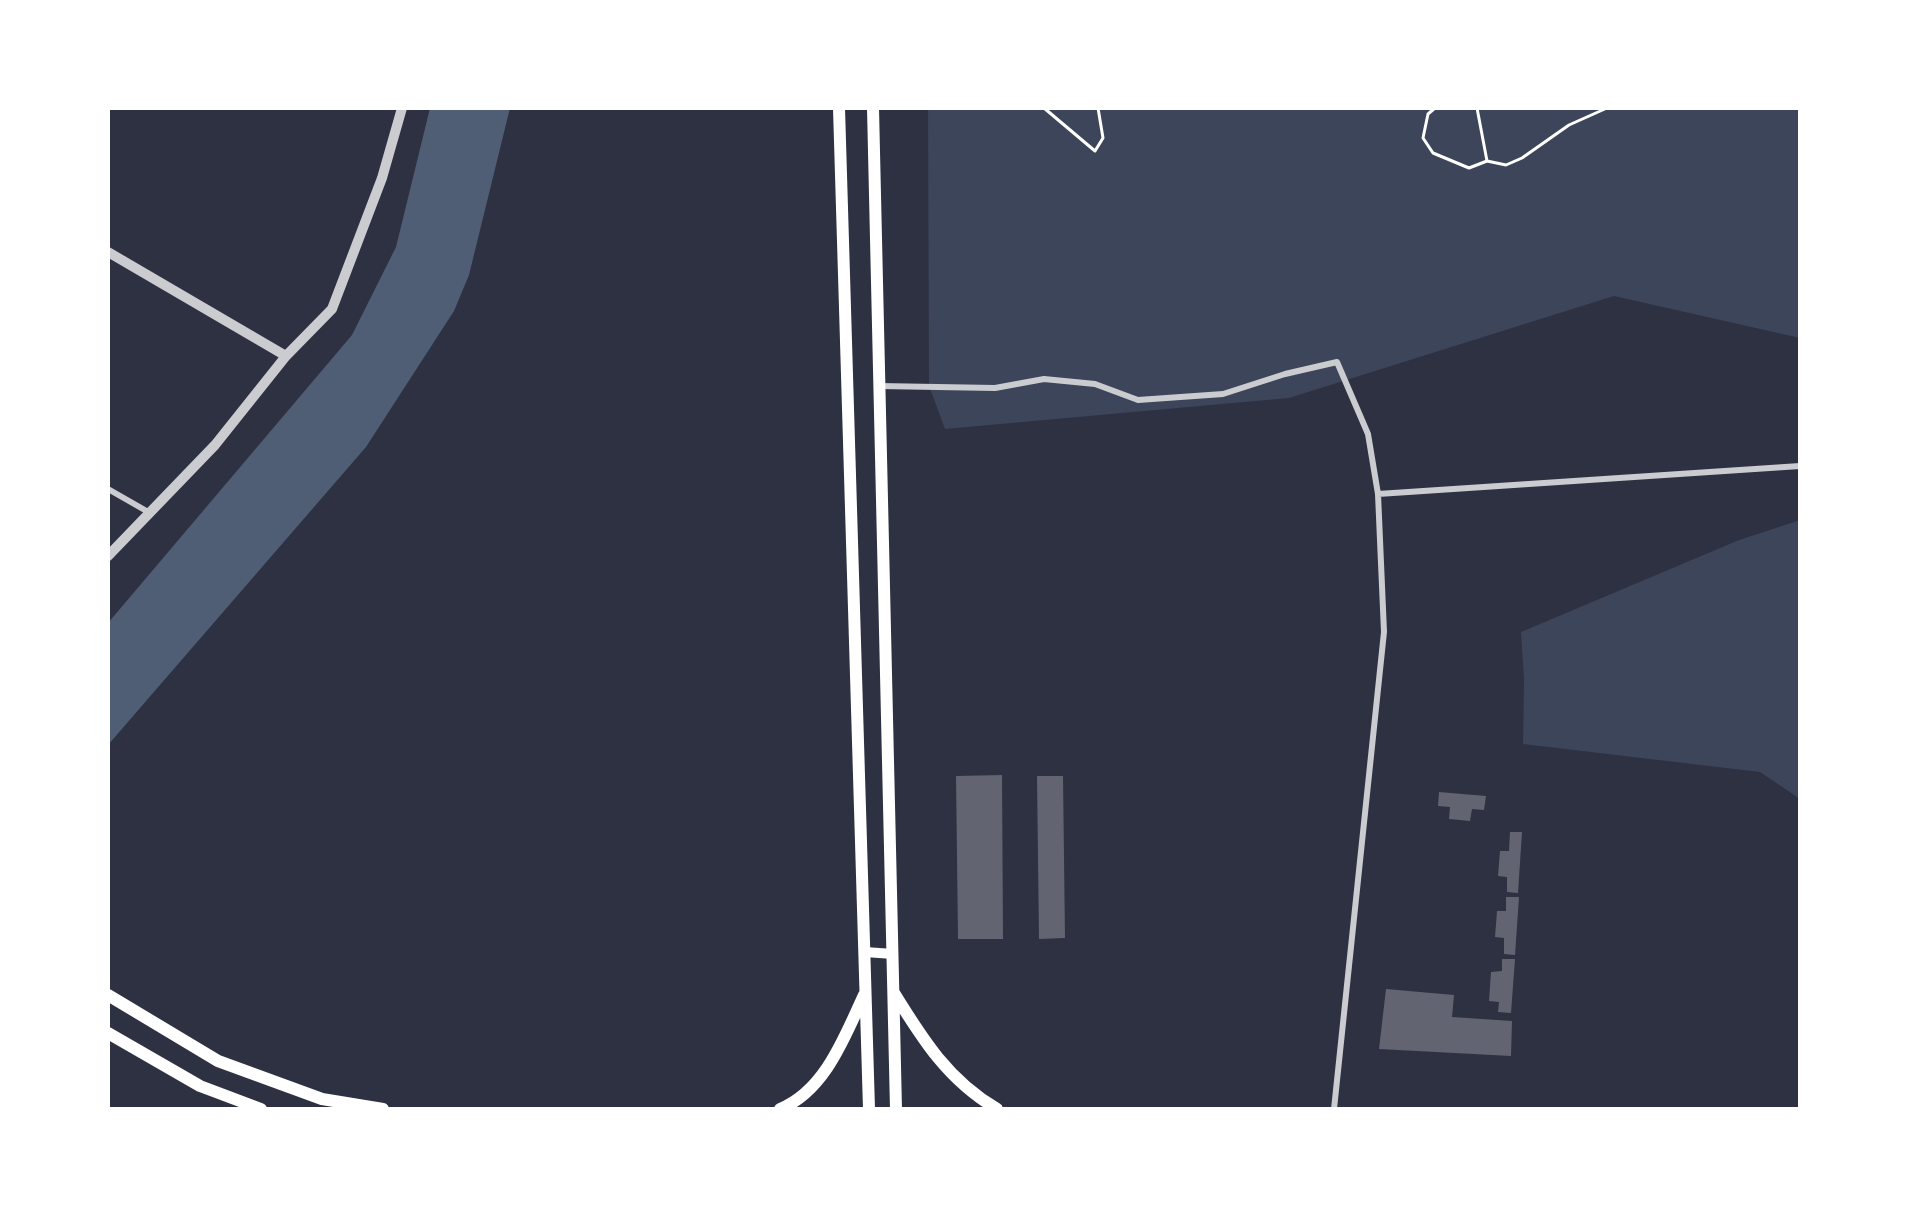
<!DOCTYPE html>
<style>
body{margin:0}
#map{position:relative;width:1908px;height:1217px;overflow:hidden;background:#2d3142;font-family:Ubuntu,sans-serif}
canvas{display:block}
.frame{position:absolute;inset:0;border:110px solid #fff;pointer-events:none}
</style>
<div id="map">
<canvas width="1908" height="1217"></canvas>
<div class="frame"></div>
</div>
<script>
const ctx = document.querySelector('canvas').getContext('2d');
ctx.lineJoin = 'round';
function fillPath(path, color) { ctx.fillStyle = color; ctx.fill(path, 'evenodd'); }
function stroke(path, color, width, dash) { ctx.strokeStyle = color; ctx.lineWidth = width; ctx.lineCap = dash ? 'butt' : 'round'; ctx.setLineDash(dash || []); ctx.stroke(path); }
fillPath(new Path2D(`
 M928,108H1800V338L1614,296L1289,398L945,429L929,386Z
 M1800,520V799L1760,772L1523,744L1524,679L1521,632L1739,540Z`), '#3c4559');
fillPath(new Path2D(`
 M430,108H510L469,275L454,311L366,447L108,745V623L352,335L396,247Z`), '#4f5d75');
fillPath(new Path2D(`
 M1002,775L1003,939H958L956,776Z
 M1037,776H1063L1065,938L1039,939Z
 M1439,792L1486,796L1484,810L1472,809L1470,821L1449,819L1450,807L1438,806Z
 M1510,832H1522L1518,893L1507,892V877L1498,876L1500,851H1509Z
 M1506,897H1519L1515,955L1504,954V938L1495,937L1497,911H1506Z
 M1502,959H1515L1511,1013L1498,1012L1499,1002L1489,1001L1491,972L1502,971Z
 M1386,989L1454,995L1452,1017L1512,1021L1511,1056L1379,1049Z`), '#626471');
stroke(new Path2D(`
 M1044,108L1095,151L1103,138L1098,108
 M1435,108L1428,114L1423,138L1433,153L1469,168L1487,161
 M1477,108L1487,161L1506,165L1522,158L1569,125L1607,108`), '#fff', 3);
stroke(new Path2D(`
 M879,386L995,388L1044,379L1095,384L1138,400L1223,394L1285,374L1337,362L1368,434L1378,494L1384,632L1334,1109
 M108,489L150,513
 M1378,494L1800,466`), '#caccd0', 6);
stroke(new Path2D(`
 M108,252L286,356
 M108,556L215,445L286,356L332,309L382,178L402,108`), '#caccd0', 10);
stroke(new Path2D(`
 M865,952L893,954`), '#fff', 10);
stroke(new Path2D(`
 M839,108L869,1109
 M873,108L896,1109
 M894,993C923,1040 948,1080 997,1109
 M108,995L218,1061L322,1099L383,1109
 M108,1033L200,1086L261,1109
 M780,1109C825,1091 845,1036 864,995`), '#fff', 12);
</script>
